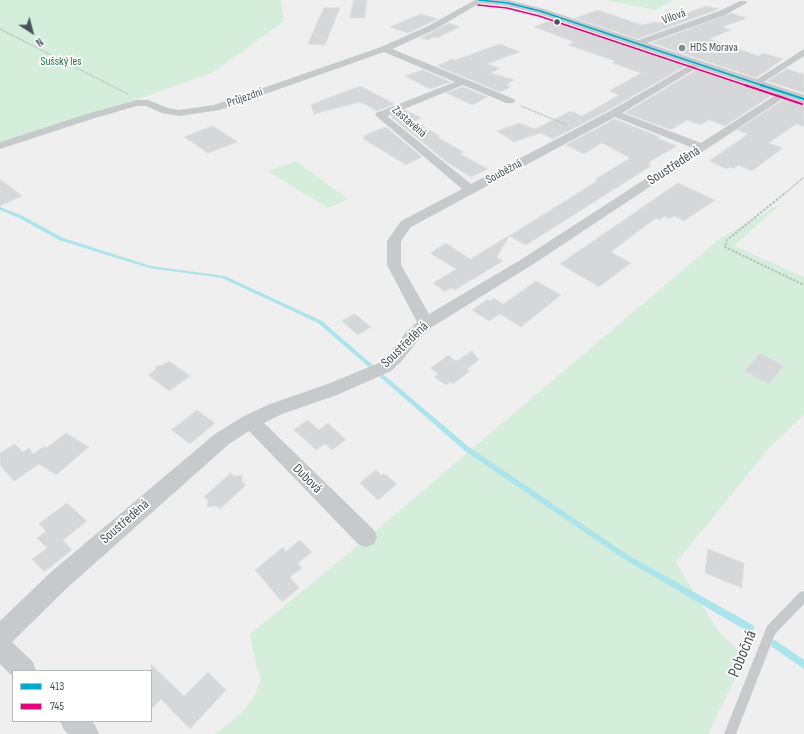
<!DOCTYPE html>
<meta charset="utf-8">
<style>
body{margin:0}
#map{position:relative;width:804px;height:734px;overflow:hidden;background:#f0efef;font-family:"Sofia Sans Condensed",sans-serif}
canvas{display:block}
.legend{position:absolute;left:12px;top:670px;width:140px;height:52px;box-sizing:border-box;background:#fff;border:1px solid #b5bbbd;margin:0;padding:5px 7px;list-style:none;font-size:12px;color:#47545b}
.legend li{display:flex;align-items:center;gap:8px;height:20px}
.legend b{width:20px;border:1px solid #b5bbbd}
.north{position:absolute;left:12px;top:12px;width:40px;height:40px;-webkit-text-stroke:3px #fff;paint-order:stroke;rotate:144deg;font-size:11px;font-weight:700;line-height:16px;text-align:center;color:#47545b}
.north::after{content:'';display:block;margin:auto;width:14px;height:18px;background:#47545b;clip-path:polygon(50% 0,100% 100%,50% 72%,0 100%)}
</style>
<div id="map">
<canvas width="804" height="734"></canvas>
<ul class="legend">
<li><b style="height:5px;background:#00a9ce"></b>413</li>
<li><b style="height:5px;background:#e5007d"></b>745</li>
</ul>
<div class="north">N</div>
</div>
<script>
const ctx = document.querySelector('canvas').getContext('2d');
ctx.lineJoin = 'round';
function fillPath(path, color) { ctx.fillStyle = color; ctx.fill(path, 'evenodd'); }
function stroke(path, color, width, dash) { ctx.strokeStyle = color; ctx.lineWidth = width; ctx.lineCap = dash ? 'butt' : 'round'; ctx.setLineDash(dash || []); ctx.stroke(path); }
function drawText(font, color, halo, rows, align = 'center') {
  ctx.font = font + ' "Sofia Sans Condensed",sans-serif'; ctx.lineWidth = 3.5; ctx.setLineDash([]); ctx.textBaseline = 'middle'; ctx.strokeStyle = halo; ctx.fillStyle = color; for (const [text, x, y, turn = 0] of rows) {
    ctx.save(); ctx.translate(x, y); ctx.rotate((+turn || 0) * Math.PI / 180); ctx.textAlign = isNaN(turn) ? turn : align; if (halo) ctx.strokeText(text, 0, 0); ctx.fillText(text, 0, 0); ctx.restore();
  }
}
fillPath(new Path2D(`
 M0,0H281L284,21L214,72L63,126L0,146Z
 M605,0H673L655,10Z
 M296,161L348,199L328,208L267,171Z
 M780,204L734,246L804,277V415L770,447L676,563L719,632L741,653L740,669L708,734H215L241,714L256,694L261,678L256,665L250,634L380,527L718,240Z`), '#d4eedb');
fillPath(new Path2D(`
 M0,207L23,216L63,238L151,266L225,276L322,321L374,366L373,367H369L318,323L222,278L149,268L59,240L19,218L0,210Z
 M382,374L384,375L469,447L628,555L753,625L754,628L753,631L750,632L747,631L624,559L465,451L380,377L379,376L380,375Z
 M775,640L804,660V669L772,647L771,644L772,641Z`), '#abe4ea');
const building = new Path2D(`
 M354,0H367L365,18H350Z
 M707,6L719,9L638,39L575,18L598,10L642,25L654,22L658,23Z
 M324,8H340L325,45L308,44Z
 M731,13L747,18L723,27L731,30L709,39L759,56L763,53L783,59L756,78L652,43Z
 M421,14L438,19L408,33L390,27Z
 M552,20L633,48L687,65L609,110L553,139L540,133L514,142L497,131L520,123L535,129L571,111L582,116L619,95L609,91L641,73L612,63L615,61L568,45L574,42L534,27Z
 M449,23L459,27L437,38L434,37L428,40L421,38Z
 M500,44L520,52L487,64L500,68L491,73L514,80L506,85L511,87L500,92L437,66L452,59L455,60Z
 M698,69L774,94L725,126L709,120L700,125L687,120L671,130L625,113Z
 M787,69L804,74V93L767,81Z
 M423,70L451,82L430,89L405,76Z
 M360,86L395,104L377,111L360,102L314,114L311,105Z
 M463,87L488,97L472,105L446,93Z
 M786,98L804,104V127L796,124L769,143L783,148L752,171L738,165L733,169L729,167L727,169L709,161L748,134L737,130Z
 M405,110L422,118L414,121L440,136L437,137L464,152L460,154L488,169L471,177L448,163L390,116Z
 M615,119L660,137L657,138L677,146L649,162L650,163L648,164L651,166L526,245L509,236L597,181L594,180L630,158L602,143L584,154L566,145Z
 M213,126L238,142L208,153L184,137Z
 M386,127L422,157L406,165L362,138L365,137L363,136Z
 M0,179L22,196L0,206Z
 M678,183L715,200L684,221L674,216L670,219L664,216L660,220L656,218L616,248L611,252L631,263L599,287L560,264Z
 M510,235L497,257L503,261L455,290L451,288L445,292L433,283L456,269L430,253L446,243L470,259Z
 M536,281L561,295L521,327L500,314L489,321L472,310L488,299L490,301L494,298L503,304Z
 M355,314L371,327L358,335L342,321Z
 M472,351L479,360L467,369L470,371L453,384L450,382L446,385L434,377L438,374L431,368L448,355L456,361Z
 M760,353L784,366L768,384L745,371Z
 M169,361L190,376L169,391L148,375L155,370L156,366L162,365Z
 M197,410L215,423L190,444L172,430Z
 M308,420L319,430L328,423L346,440L332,450L325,444L316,450L294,430Z
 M66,433L89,447L56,475L39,464L14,481L0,465V453L15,444L23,452L29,448L33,454L45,446L46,448Z
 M376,470L381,475L385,474L397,484L378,500L360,483Z
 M231,473L234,476L242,475V482L246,485L220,509L216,506L207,507L208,500L204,497Z
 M67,503L87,521L63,540L72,550L44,572L32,559L47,548L37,538L46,531L39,524Z
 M300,540L312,552L298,563L302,568L290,577L299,588L282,602L255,570L283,547L286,551Z
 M708,549L744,563L742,588L705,573Z
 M151,664L184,696L208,672L226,690L190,729L161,699L151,709Z`);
fillPath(building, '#d6d7d8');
stroke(building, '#e1e1e2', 1);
stroke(new Path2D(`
 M0,29L128,94
 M521,106L567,125
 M783,195L804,177`), '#b6c2bd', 1.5, [1.5, 1]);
stroke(new Path2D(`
 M784,194L727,240L725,247L804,285`), '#b6c2bd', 2, [2.5, 1.5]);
fillPath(new Path2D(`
 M804,591V604L775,634L736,734H724L767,626L800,592Z`), '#c7cacb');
fillPath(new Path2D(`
 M475,0H485L434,30L392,49L514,99L515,101L514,103H506L463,85L387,116L471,184L610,111L695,62H701L703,64L622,113L701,143L782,91H790L791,93L532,265L432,327L418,340L401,362L391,371L337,395L282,414L264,423L374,530L377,537L374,544L366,547L358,544L249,431L229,444L67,588L12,642L33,662L36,671H13V677L0,664V621L51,572L215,434L244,416L270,404L325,385L379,363L389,354L406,332L417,322L387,265V241L401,221L462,189L375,115L376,113L455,82L384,52L220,110L179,116L162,113L146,106H137L95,118L0,149V142L87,114L137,100H148L168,108L179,110L214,105L381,47L428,26ZM615,117L693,148L522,259L429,314L401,265V241L411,227Z
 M740,1H746L747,3L725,15L639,46H633L632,44L633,42L719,11Z
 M804,49V56L759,85H753L751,83Z
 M60,721H91L95,725L99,734H68L64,730Z`), '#c7cacb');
fillPath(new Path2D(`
 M474,0H508L544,9L804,95V103L536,13L508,6L479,3Z`), '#c7cacd');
stroke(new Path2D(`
 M479,0L508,3L540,11L764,86`), '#00a9ce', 1.5);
stroke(new Path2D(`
 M761,85L804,99`), '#00a9ce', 2);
stroke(new Path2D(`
 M478,5L507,8L539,16L748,86`), '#e5007d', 1.5);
stroke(new Path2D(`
 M745,85L802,104`), '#e5007d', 2);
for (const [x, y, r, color] of [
 [557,22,3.5,"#47545b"],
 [682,48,4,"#828a8f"]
]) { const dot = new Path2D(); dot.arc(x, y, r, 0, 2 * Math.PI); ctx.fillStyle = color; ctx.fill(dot); stroke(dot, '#fff', 1.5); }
drawText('12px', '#47545b', '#fff', [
 ["Vilová",674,17,-20],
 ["Průjezdní",245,98,-19],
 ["Zastavěná",409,122,41],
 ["Souběžná",504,172,-28]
]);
drawText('12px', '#47545b', '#fff', [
 ["HDS Morava",690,48]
], 'left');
drawText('12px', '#1b7940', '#fff', [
 ["Sušský les",61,62]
]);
drawText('14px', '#47545b', '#fff', [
 ["Soustředěná",674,166,-33],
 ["Soustředěná",405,345,-44],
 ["Dubová",307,479,45],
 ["Soustředěná",125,522,-41]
]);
drawText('17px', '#47545b', '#fff', [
 ["Pobočná",743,654,-68]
]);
</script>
